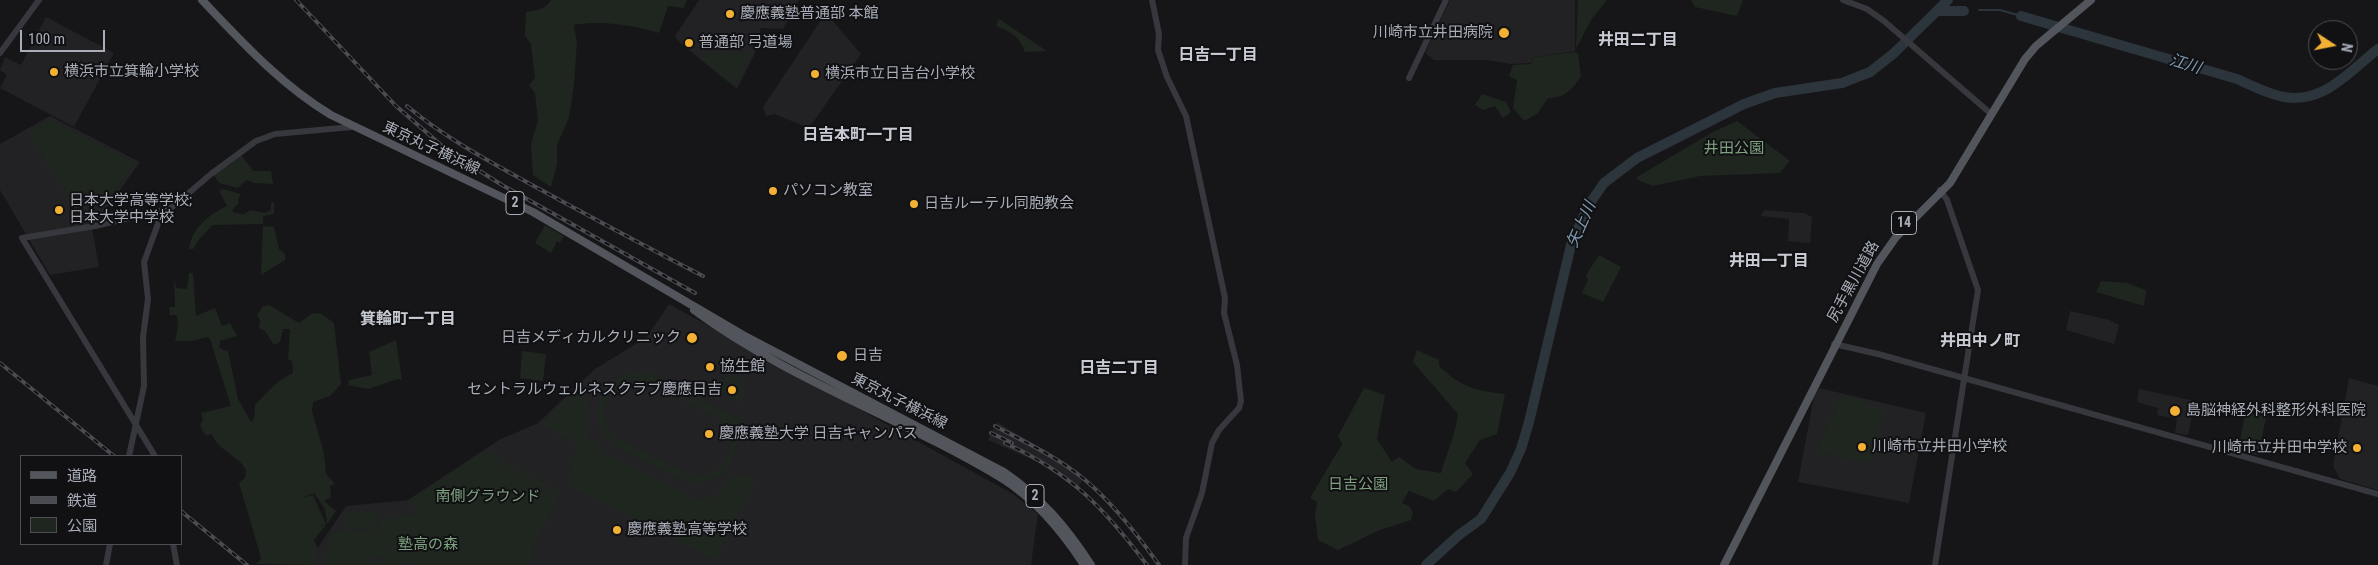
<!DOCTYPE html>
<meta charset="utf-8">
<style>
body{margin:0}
#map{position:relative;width:2378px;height:565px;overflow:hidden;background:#161618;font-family:"Roboto Condensed","Noto Sans JP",sans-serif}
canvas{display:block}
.legend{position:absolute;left:20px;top:455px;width:162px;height:90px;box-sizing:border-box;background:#111113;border:1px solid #4d4f55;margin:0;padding:6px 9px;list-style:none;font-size:15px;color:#a8adb8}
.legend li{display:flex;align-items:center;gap:10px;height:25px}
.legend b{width:25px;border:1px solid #4d4f55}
.north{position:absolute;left:2308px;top:20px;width:50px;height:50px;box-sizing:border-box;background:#111113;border:1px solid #4d4f55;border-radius:50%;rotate:101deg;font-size:14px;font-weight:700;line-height:20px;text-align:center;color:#a8adb8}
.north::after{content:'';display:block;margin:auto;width:18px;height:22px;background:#f2b134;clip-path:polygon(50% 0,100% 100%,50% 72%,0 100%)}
.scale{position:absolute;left:20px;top:30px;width:85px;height:22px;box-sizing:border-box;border:2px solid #a8adb8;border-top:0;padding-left:6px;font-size:15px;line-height:18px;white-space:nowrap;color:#a8adb8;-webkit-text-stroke:4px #111113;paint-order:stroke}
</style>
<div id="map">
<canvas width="2378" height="565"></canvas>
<ul class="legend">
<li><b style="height:6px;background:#53555c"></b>道路</li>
<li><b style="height:6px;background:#4a4c52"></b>鉄道</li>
<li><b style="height:14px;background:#1e261f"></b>公園</li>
</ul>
<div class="north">N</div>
<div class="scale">100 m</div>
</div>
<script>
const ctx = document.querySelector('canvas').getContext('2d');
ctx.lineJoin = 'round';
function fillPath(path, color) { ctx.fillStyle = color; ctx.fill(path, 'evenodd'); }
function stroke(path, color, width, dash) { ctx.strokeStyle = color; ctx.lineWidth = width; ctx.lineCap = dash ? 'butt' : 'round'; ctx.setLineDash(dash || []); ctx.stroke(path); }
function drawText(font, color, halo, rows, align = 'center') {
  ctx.font = font + ' "Roboto Condensed","Noto Sans JP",sans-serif'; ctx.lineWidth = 4; ctx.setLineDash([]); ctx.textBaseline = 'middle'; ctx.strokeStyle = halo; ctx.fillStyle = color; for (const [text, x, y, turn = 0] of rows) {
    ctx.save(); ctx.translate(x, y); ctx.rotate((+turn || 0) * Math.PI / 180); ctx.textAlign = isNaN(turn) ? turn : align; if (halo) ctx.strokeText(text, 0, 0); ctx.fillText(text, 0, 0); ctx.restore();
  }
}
fillPath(new Path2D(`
 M699,0H799L783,29L761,28L754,55L737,89L679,42L675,36Z
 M1450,0H1575V51L1535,57L1531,63L1511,64L1486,60H1434L1425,53Z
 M825,14H827L861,54L809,128L774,114L766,116L763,107Z
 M46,17L114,53L74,127L0,88L7,75L0,70L5,57L21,65Z
 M50,116L140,162L92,229L99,267L50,275L0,190V144Z
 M1764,210L1804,213L1812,217L1810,243L1788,241L1789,219L1761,216Z
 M669,304L1013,494L1038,514L1031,565H306L346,506L408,500L499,440L538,423L595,369L647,337Z
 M2070,311L2109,320L2119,325L2114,344L2066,330Z
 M2349,378L2378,386V490L2340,479L2333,466Z
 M1819,388L1926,413L1909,503L1798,482L1814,396Z
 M2139,389L2195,401L2188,435L2175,433L2177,419L2157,415L2158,408L2137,402Z
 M997,422L1069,465L1085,478L1076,489L1042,464L988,440Z`), '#222225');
fillPath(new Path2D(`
 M551,0H687L684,8L668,6L659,33C632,25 602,20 574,25L577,43L574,84L569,118L557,145V164L551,187L533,175L531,144L538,121L535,93L529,85L535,78L531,44L525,36L526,12C536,10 546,10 551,0Z
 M1578,0H1607L1591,20L1577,47H1576Z
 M1691,0H1743L1737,16L1695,7Z
 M999,19L1047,51L1025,52C1019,36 1011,32 996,26Z
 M744,52L749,55L735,84H732L701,59L705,55Z
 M1575,52L1578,54L1581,76C1572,90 1565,98 1548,98L1537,114L1524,121L1513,108L1517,80L1509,76L1513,65L1531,64L1535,57Z
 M1482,94L1506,102L1511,112L1503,118L1495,106L1483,110L1475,105Z
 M51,119L133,162L134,165L107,202L76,210L28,132Z
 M1737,121L1789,160V162L1780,173L1700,176L1653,186L1638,180L1637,177L1713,132Z
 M241,155L253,171H271L273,184L255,183L246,180L238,188L219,183L214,175Z
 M223,189L241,194L238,200L239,203L232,210L234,213L245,214L250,210L265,213L271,210V203L274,202V214L263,216V224L213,225L200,238L193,249H189C192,228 208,215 227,206L219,191Z
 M545,225L564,236L560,243L557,241L551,253L535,243Z
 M263,226L274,227L279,249L285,254V260L261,275Z
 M1599,255L1621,267L1603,302L1582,293L1588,280L1586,275Z
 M189,273H193L196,316L215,308L222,326L230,323L237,336L220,341L219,347L223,350L228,351L238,399L251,422L254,419L255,405C270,390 273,383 293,373L292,361L288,360L290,329H283L280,342L274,345L265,331L259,328L260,320L257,315L263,306L269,305L299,323L313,313L322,314L334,323L341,384L330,396L313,402L312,411L324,453L326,474L335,484L330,486L331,497L324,501L336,511L327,524L325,509L314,493L300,499L313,495L326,524L320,527L326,525L314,540L318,549L315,565L256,564L261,559L260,554L239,483L245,478L246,470C238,455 217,450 212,434L206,436L200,426L203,419L201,413L231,406L210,339L207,337L192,341H175L178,328L177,315H170L169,307H175L174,274L176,288L187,289Z
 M2101,281L2127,283L2146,290L2144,306L2096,292Z
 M396,340L402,380L398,379L368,389L348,385L349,380L372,375L369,352Z
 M1417,350L1439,360V366C1461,387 1476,391 1505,394L1497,434L1480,440L1465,463L1473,474L1456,492L1448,489L1434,501L1409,491L1402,503L1409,506L1413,512L1411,520L1380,530L1338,550L1318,540L1315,515L1317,502L1310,498L1342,444L1338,436L1364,388L1385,395L1377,439L1392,462L1399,457L1416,469L1441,473C1447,453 1455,435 1458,414L1413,362Z
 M522,351L546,354L543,381L520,378Z
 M636,372L652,374L742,420L739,428L733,425C744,453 725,486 693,482C679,481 665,471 652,464C639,457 622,452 611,442C591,425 594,394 615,379C621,375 629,374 636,372ZM634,380L651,383L719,419C729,430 733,444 726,458C708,492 670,465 646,453C636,448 621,443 613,434C595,413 608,384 634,380Z
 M727,375L737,380L739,377L741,378L739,383L747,388L740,403L717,391Z
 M587,379C591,396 582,421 589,436C599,456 672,486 694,498C713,502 724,488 735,474L755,478L754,485L715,560L571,487C564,472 573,460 579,446L541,424Z
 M1840,395L1865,400V403L1883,408L1875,456L1869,463L1818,452L1819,441L1824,438L1827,419L1834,414Z
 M2247,413L2264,416L2266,418L2258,455L2238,450L2245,415Z
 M488,449L498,460L561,492L531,551L536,552L530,565H418L399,560L407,565H380L384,558L375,556L373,565H326V553L332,533L378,528L377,539L382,516L397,521L398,513L416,515L417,509L407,501Z
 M376,511L377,527L344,530L343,514Z`), '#1e261f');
stroke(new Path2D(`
 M1979,10H2000L2021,16`), '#2c353c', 2);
stroke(new Path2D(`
 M1938,11H1964
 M2021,16L2237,79C2252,86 2268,94 2284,97C2324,104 2350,71 2378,49
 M1426,565L1459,535L1481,519L1510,473L1521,449L1529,422L1571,245L1588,206L1604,183L1637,158L1744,104L1775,93L1842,83L1870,72L1893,54L1948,0`), '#2c353c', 10);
stroke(new Path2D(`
 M1152,0L1159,34L1158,50L1167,77L1186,116L1225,298L1224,313L1237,365L1241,401L1239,408L1219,430L1212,443L1202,493L1186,538L1185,565
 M1843,0L1867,9L1884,21L1990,113
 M0,53L39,0
 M1409,78L1446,0
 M1834,344L1878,354L2378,494
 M129,456L144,386L143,337L148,299L144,262L159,221L170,209L211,174L256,141L275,134L352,127
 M155,456L22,238L95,226L168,209
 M173,544L177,565
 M106,565L110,544
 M1935,565L1978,290L1947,200L1940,190`), '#37383d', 6);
stroke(new Path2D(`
 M202,0C242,42 281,85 331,115L533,212L743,335L1004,472C1041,497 1067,528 1091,565
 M694,310C789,380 902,418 1003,479C1037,501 1062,531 1084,565
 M1724,565L1877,264L1896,237L1950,183L2025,59L2036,46L2091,0`), '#53555c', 8);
const rail = new Path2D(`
 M296,0L396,106L448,151L502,185L695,293
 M407,106C445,138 489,161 532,185C589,216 646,247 703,276
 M0,363L114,456
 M995,426C1025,442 1057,457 1084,479C1113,503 1137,534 1159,565
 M991,433L1012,443
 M1005,443C1071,473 1104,508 1147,565
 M181,511L247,565`);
stroke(rail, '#4a4c52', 4);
stroke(rail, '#111113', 2, [5.5]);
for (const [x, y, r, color] of [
 [730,14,5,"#f2b134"],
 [1504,33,6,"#f2b134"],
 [689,43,5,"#f2b134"],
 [54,72,5,"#f2b134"],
 [815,74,5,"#f2b134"],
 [773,191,5,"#f2b134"],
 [914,204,5,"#f2b134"],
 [59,210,5,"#f2b134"],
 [692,338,6,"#f2b134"],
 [842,356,6,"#f2b134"],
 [710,367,5,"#f2b134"],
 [732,390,5,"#f2b134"],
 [2175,411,6,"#f2b134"],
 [709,434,5,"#f2b134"],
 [1862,447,5,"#f2b134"],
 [2357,448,5,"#f2b134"],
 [617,530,5,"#f2b134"]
]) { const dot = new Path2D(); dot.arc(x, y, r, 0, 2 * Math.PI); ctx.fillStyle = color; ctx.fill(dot); stroke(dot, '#111113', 2); }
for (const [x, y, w] of [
 [515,203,18],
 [1904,223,25],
 [1035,496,18]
]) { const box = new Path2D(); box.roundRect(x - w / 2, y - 11.5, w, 23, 4); ctx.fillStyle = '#111113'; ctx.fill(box); stroke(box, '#a8adb8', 1); }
drawText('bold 14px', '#a8adb8', null, [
 ["2",515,203],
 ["14",1904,223],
 ["2",1035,496]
]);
drawText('15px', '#a8adb8', '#111113', [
 ["慶應義塾普通部 本館",740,14],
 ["川崎市立井田病院",1493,33,"right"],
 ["普通部 弓道場",699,43],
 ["横浜市立箕輪小学校",64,72],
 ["横浜市立日吉台小学校",825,74],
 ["パソコン教室",783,191],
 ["日本大学高等学校;",69,201],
 ["日本大学中学校",69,218],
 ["日吉ルーテル同胞教会",924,204],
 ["日吉メディカルクリニック",681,338,"right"],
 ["日吉",853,356],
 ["協生館",720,367],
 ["セントラルウェルネスクラブ慶應日吉",722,390,"right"],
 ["島脳神経外科整形外科医院",2186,411],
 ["慶應義塾大学 日吉キャンパス",719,434],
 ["川崎市立井田小学校",1872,447],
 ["川崎市立井田中学校",2347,448,"right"],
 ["慶應義塾高等学校",627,530]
], 'left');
drawText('15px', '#a8adb8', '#111113', [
 ["東京丸子横浜線",431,149,25],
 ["尻手黒川道路",1854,282,-61],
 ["東京丸子横浜線",899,402,27]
]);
drawText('15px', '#7fa381', '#111113', [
 ["井田公園",1734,149],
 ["日吉公園",1358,485],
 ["南側グラウンド",488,497],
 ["塾高の森",428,545]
]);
drawText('bold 16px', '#c9ccd4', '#111113', [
 ["井田二丁目",1638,41],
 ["日吉一丁目",1218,56],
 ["日吉本町一丁目",858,136],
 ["井田一丁目",1769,262],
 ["箕輪町一丁目",408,320],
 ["井田中ノ町",1980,342],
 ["日吉二丁目",1119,369]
]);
drawText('italic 16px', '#7f9bb3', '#111113', [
 ["江川",2185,65,17],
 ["矢上川",1582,225,-66]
]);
</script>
